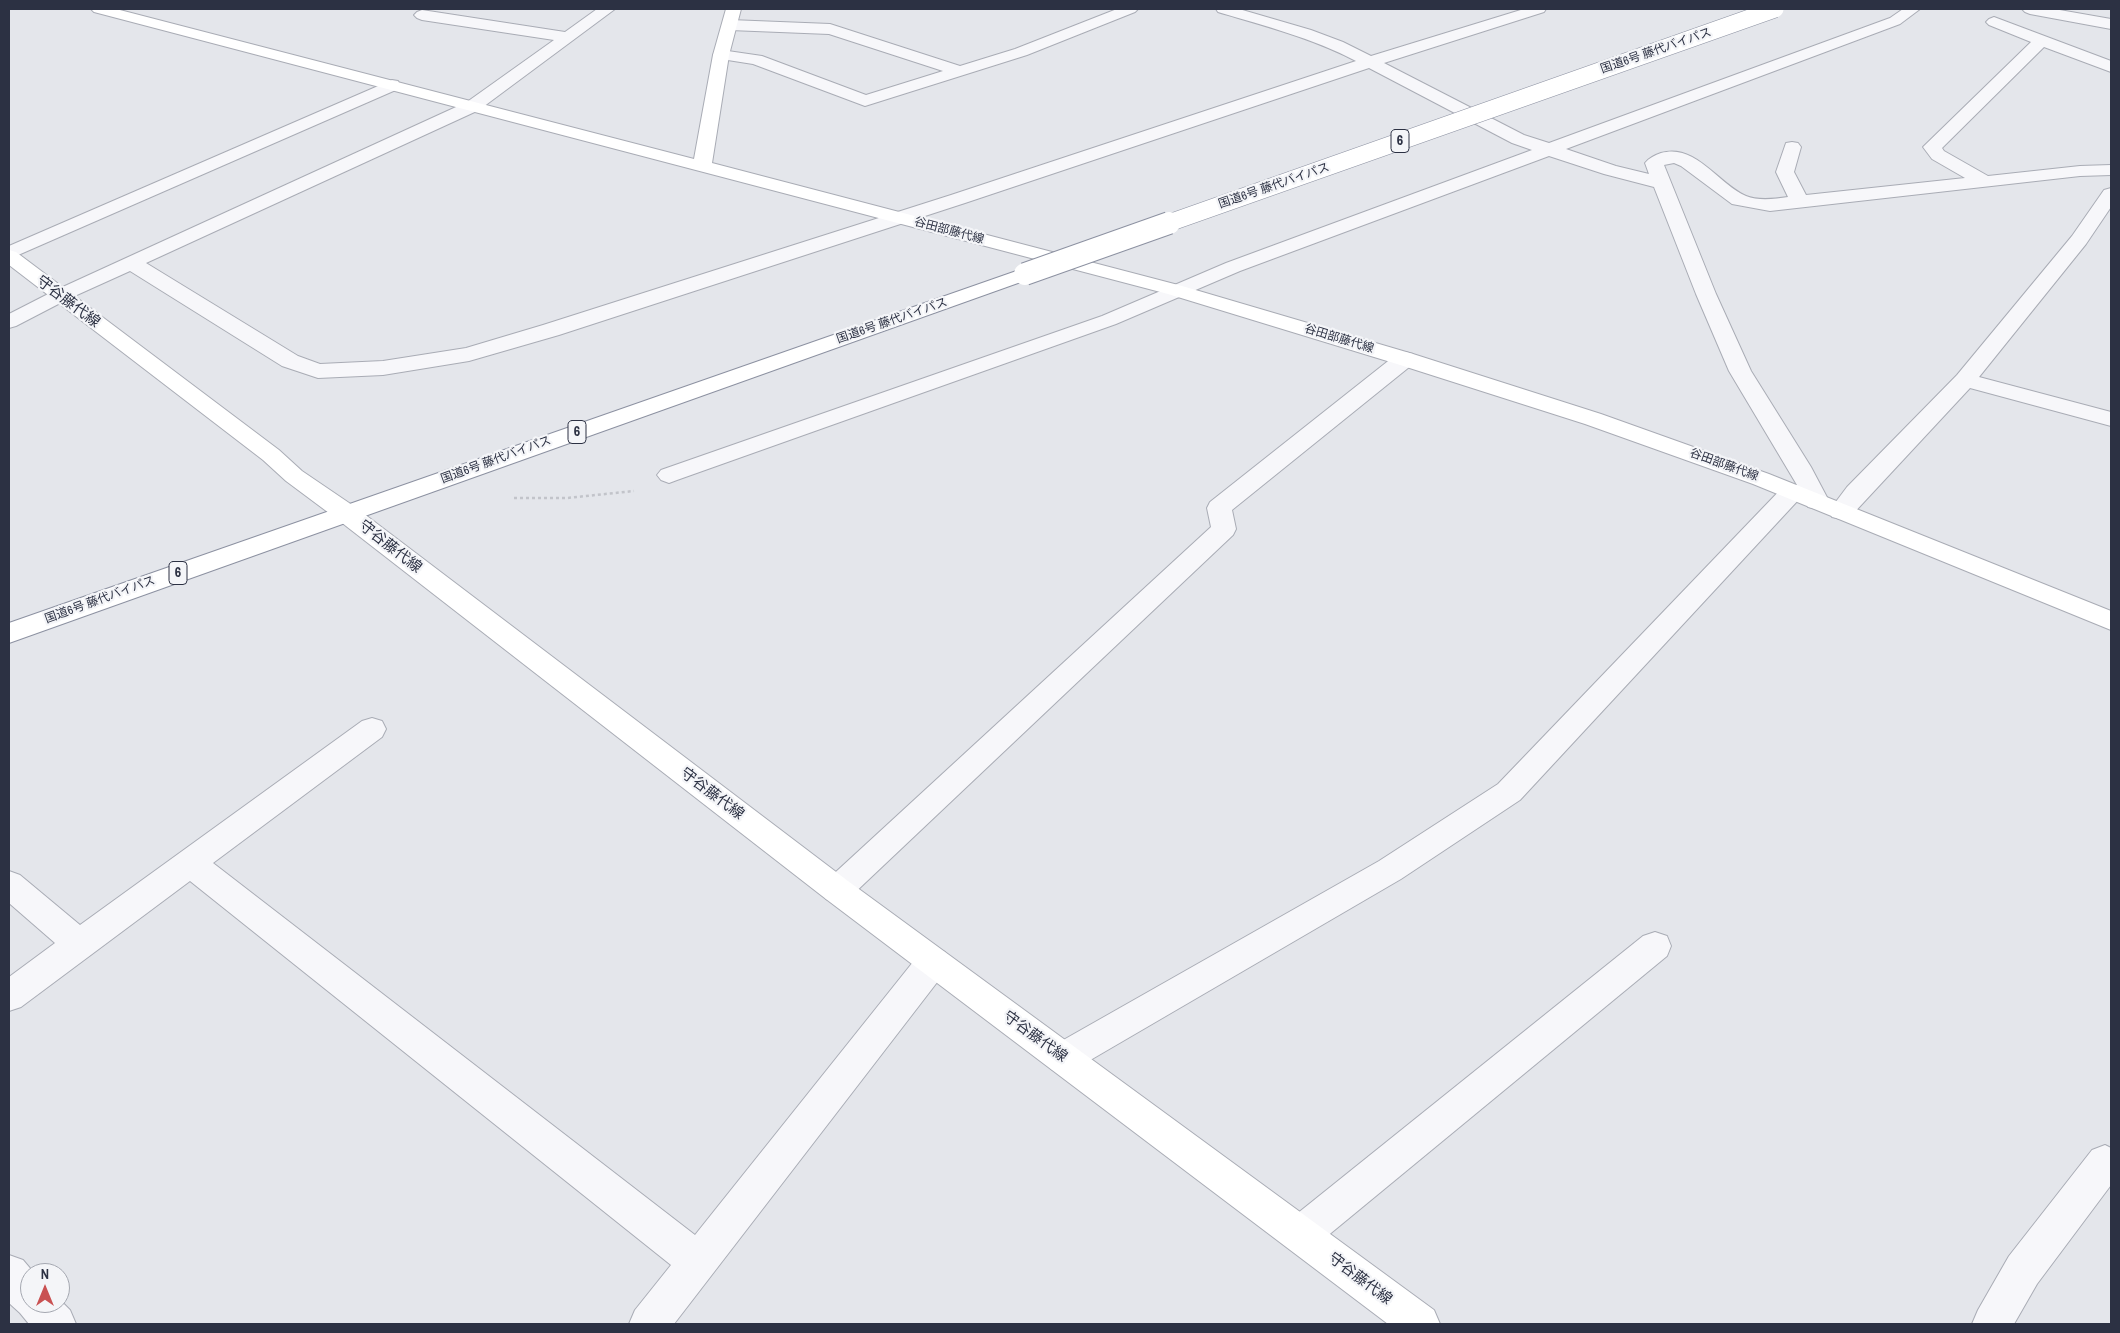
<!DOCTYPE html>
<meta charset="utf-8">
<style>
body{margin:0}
#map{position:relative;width:2120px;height:1333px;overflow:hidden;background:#e4e6eb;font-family:"Archivo Narrow",sans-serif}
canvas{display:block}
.frame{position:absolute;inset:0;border:10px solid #2c3143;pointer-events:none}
.north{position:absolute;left:20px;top:1263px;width:50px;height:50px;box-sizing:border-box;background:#f4f5f8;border:1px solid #a4a7b0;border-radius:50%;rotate:0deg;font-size:14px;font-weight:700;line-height:20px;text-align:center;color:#2c3143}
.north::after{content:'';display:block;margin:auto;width:18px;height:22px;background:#c95152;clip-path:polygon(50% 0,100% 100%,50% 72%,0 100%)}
</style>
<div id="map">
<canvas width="2120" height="1333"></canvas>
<div class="frame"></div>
<div class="north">N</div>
</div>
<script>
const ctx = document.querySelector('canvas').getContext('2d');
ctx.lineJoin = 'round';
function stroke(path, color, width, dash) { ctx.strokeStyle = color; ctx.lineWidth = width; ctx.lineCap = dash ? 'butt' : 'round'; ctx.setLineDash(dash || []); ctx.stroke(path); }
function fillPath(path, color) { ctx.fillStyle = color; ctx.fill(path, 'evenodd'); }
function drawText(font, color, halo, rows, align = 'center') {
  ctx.font = font + ' "Archivo Narrow","Noto Sans JP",sans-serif'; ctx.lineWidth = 4.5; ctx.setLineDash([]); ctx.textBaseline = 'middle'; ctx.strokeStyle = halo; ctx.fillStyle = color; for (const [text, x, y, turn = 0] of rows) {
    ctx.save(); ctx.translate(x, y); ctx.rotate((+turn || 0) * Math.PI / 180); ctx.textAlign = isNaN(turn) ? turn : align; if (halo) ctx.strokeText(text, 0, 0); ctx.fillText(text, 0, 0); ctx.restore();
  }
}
const lane = new Path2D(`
 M1655,932L1667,936L1671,946L1667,956L1314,1247L1301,1253L1288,1247L1282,1234L1288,1221L1643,936Z`);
const street = new Path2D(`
 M597,9H615L479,110L146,263L298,356L320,364L383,361L466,348L543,325L951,195L1356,61C1312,38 1265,26 1218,12L1216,9H1239L1311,30L1343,42L1371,56L1524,9H1546L1544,12L1384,63L1524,135L1549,143L1890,18L1903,9H1920L1900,24L1566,149L1616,166L1649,174L1645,163C1649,158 1655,155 1661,153C1696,143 1718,184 1746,196C1758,201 1775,199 1788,197L1776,172L1786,143L1792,142L1798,143L1801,147L1794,172L1806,195L1965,178L1932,159L1923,147L2031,42L1989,25L1986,22L1989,19L1994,17L2111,61V72L2044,47L1942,148L1944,151L1988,176L2080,166L2111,165V175L2080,176L1770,211L1732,204L1681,166L1674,163L1664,165L1716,294L1751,371L1811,467L1829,501L1826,507L1817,509L1808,507L1802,496L1520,800L1401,879L1075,1069L1063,1074L1051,1069L1046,1058L1051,1047L1379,861L1498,784L1784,486L1797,485L1729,371L1696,294L1654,187L1604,174L1549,156L1240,271L1116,324L677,480L669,483L661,480L657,475L661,470L1102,316L1226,263L1532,150L1512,143L1369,68L965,203L559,335L469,361L383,375L318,378L282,366L130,271L68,299L16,326L9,328V314L54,291L467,102L554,40L422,20L417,18L414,15L417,12L422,10L565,32Z
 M1117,9H1138L1135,12L1027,55L865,106L753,64L715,58L713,55L715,52L721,50L762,56L866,95L943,71L829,34L730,30L724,28L722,25L724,22L730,20L830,24L960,66L1015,49Z
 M2022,9H2054L2111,19V29L2030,14L2025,12Z
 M392,80L398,81L400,85L398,89L9,259V246Z
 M2111,188V207L2086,244L1979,377L2111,412V426L1970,388L1850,517L1841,519L1832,517L1829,511L1847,487L1957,375L2072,236L2104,190Z
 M1405,352L1413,354L1416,359L1413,364L1232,510L1236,529L1233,535L848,899L837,903L826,899L821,890L826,881L1211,527L1207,508L1210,502L1397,354Z
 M372,718L382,721L386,729L382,737L213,863L695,1235L921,952L933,948L945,952L949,962L945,972L674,1324H629L635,1310L671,1265L190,881L21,1007L9,1011V977L55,943L9,903V871L20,875L80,925L362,721Z
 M2105,1145L2111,1148V1185L2037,1284L2014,1324H1972L1978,1310L2009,1256L2092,1150Z
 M9,1255L23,1260L34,1273H30V1303H60V1300L70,1310L76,1324H29L20,1313L9,1303Z`);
const secondary = new Path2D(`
 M91,9H116L694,159L713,55L726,9H741L729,55L712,163L1182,286L1413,354L1601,414L1769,474L2111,611V630L1753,484L1585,424L1397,364L1168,294L94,12Z
 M9,250L16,252L279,450L302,471L355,507L848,881L1434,1310L1440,1324H1388L826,899L337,519L286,481L263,460L9,265Z`);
const highway = new Path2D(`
 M1025,268L1032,270L1035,274L1032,278L9,643V623Z`);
stroke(lane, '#a9acb5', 2);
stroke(street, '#a9acb5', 2);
stroke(secondary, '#a9acb5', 2);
stroke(highway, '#8c91a1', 2);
stroke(new Path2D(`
 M514,498H567L634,491`), '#c2c4ca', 2.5, [3, 3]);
fillPath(lane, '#f7f7fa');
fillPath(street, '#f7f7fa');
fillPath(secondary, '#fff');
fillPath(highway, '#fff');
const highwayBridgeFar1 = new Path2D(`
 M1166,224L1775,9`);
const highwayBridge = new Path2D(`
 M1025,274L1169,223`);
stroke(highwayBridgeFar1, '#8c91a1', 18, []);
stroke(highwayBridge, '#8c91a1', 24, []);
stroke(highwayBridgeFar1, '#fff', 17);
stroke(highwayBridge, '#fff', 22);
drawText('12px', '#2c3143', '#f4f5f8', [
 ["国道6号 藤代バイパス",1656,51,-19],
 ["国道6号 藤代バイパス",1274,186,-19],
 ["谷田部藤代線",949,231,15],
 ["国道6号 藤代バイパス",892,321,-19],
 ["谷田部藤代線",1339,339,17],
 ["国道6号 藤代バイパス",496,460,-20],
 ["谷田部藤代線",1724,465,20],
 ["国道6号 藤代バイパス",100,600,-20]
]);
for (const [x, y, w] of [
 [1400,141,18],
 [577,432,18],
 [178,573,18]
]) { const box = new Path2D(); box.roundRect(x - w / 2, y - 11.5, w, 23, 4); ctx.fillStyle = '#f4f5f8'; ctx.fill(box); stroke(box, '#2c3143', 1); }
drawText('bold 14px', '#2c3143', null, [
 ["6",1400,141],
 ["6",577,432],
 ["6",178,573]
]);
drawText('15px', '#2c3143', '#f4f5f8', [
 ["守谷藤代線",68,302,37],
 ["守谷藤代線",390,547,38],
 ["守谷藤代線",712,794,37],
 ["守谷藤代線",1035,1037,36],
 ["守谷藤代線",1360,1279,37]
]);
</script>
